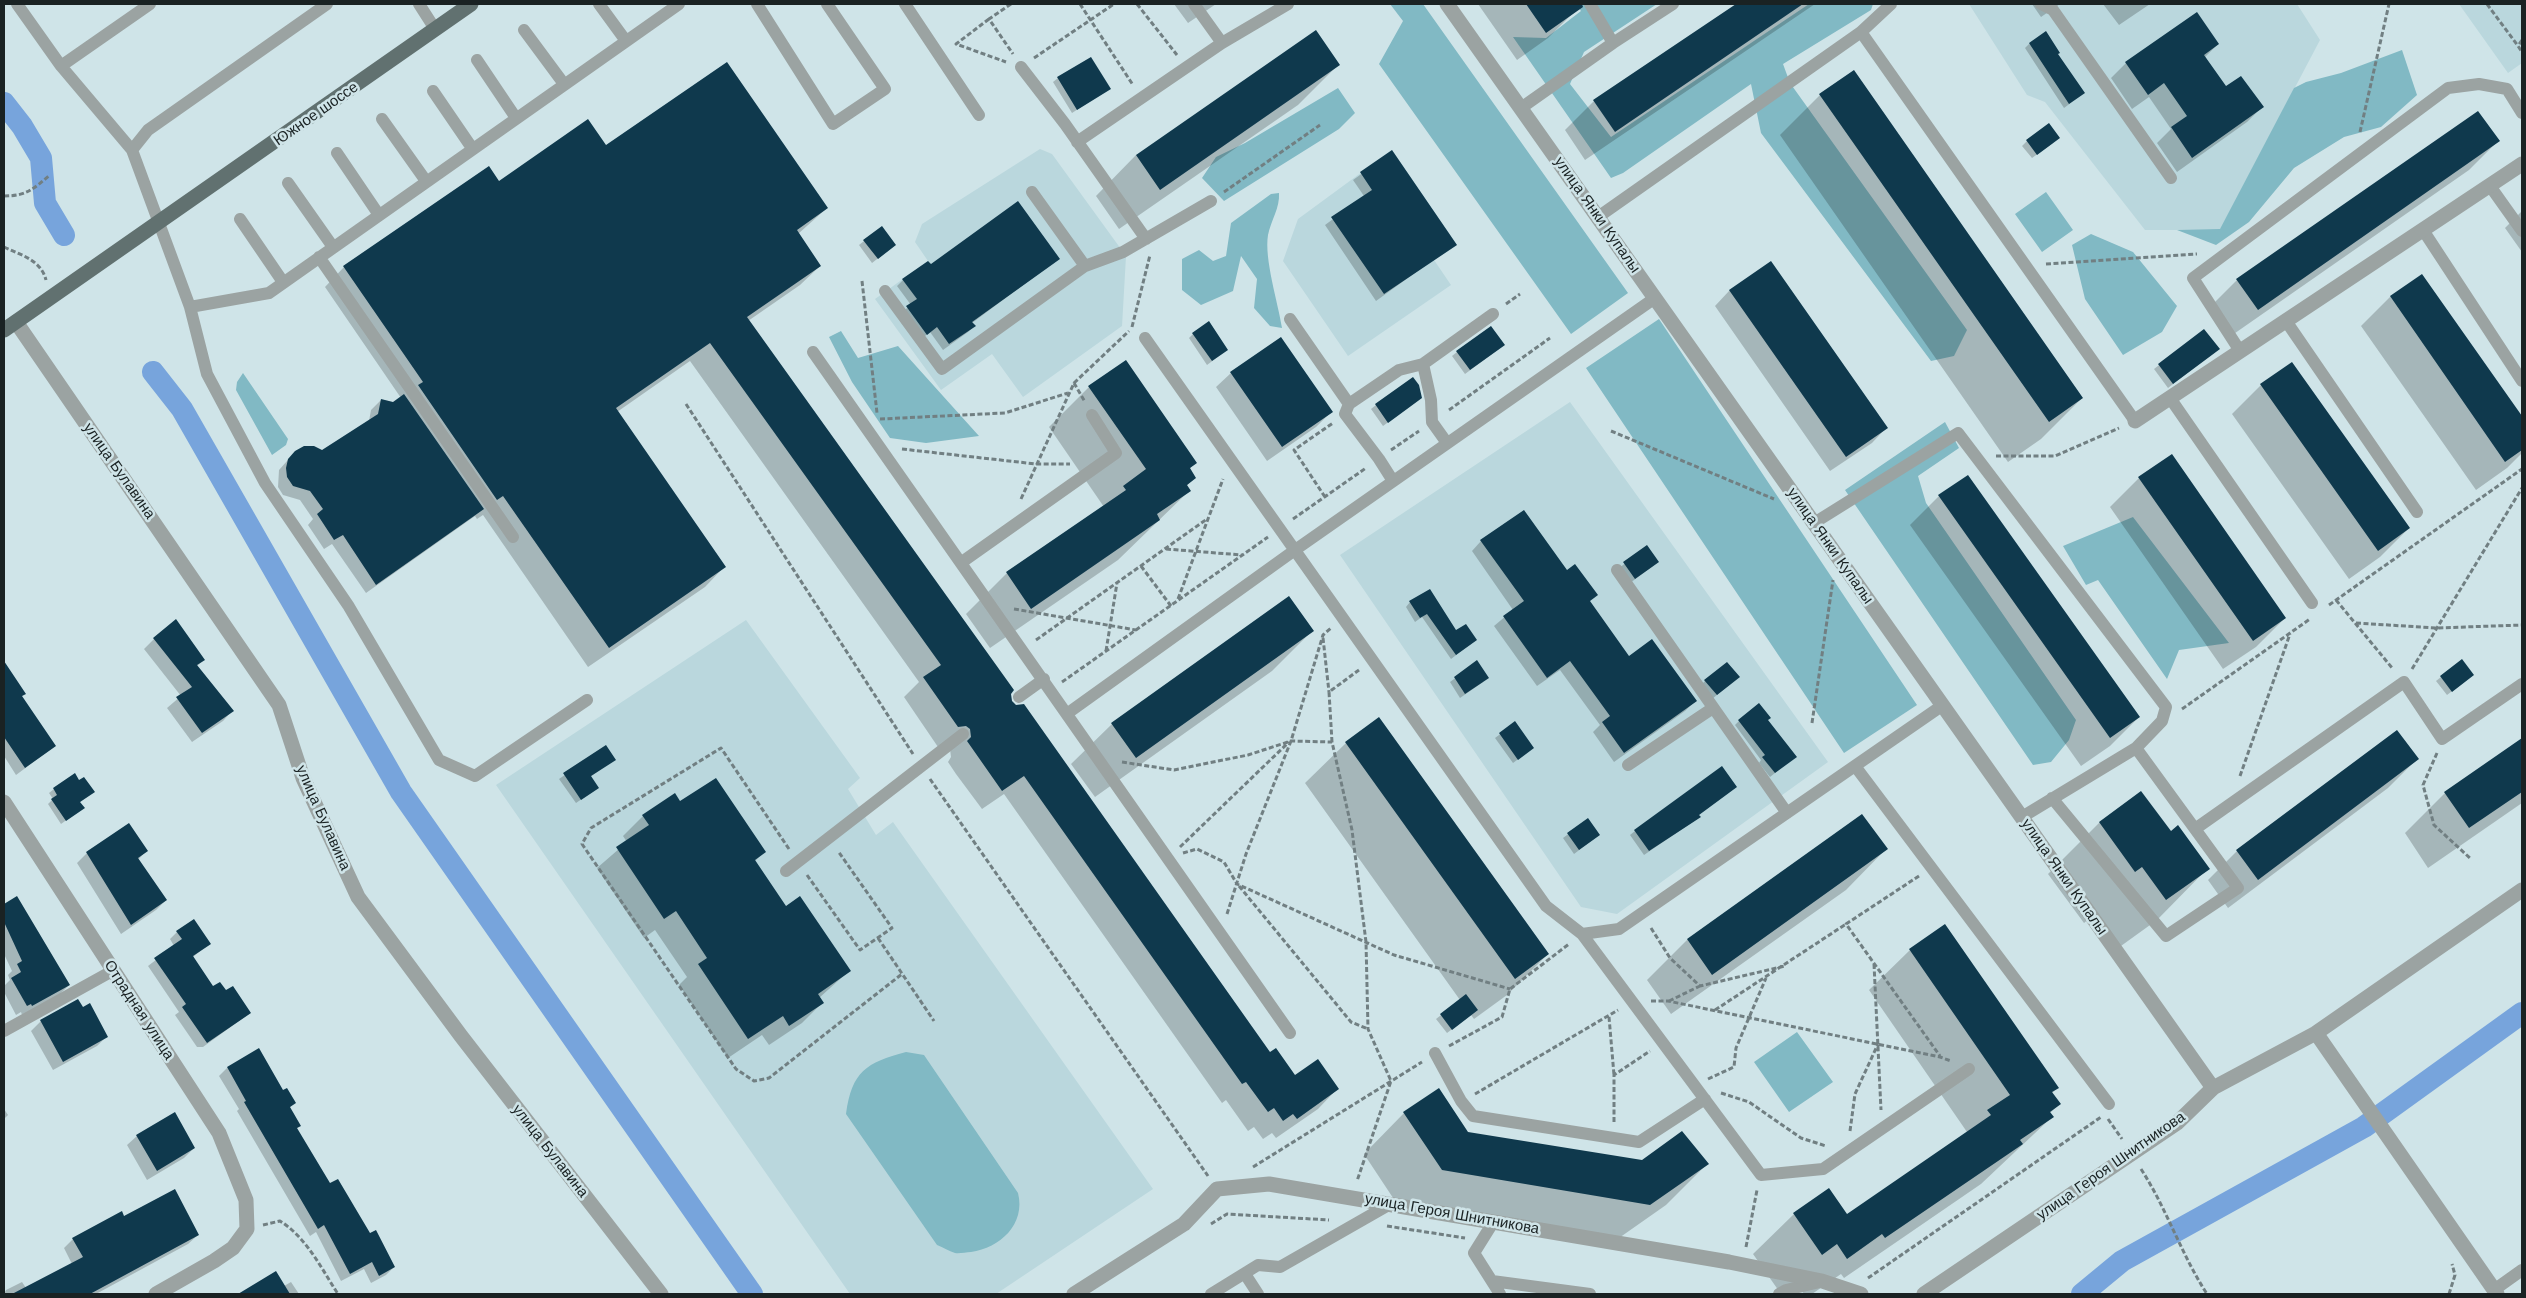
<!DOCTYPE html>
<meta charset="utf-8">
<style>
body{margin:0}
#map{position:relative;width:2526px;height:1298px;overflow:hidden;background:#cfe4e8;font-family:"Work Sans",sans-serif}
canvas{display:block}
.frame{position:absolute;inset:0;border:5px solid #1a2223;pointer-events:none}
</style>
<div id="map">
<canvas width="2526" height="1298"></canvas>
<div class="frame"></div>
</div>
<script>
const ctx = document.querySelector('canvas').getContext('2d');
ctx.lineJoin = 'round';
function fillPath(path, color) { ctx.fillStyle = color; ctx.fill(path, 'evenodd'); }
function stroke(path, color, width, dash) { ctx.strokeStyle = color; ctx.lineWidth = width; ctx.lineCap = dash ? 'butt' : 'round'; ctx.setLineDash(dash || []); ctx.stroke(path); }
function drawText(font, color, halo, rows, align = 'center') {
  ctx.font = font + ' "Work Sans",sans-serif'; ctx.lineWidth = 5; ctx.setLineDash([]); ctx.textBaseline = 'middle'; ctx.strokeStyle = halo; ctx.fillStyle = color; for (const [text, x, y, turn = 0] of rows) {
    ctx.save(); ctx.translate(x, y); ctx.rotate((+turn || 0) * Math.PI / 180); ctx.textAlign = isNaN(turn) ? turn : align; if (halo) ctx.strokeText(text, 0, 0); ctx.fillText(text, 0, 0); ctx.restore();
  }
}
fillPath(new Path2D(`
 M1969,4H2297L2320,40L2220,230H2145L2045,102L2027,95Z
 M2459,4H2522V63L2508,73Z
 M1040,149L1052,154L1126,256L1122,326L1023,397L992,354L941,390L875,299L928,261L915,242L922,224Z
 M1392,150L1457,245L1434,260L1451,285L1348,356L1283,261L1298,219Z
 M1570,402L1828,762L1617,914L1581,907L1340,555Z
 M746,620L860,778L848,789L876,835L893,822L1153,1189L996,1294H850L496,785Z`), '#bad7dd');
fillPath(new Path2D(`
 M1390,4H1423L1628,293L1571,334L1379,64L1403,21Z
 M1576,4H1657L1584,52L1570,84L1611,137L1809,4H1873L1871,10L1783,64L1790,83L1967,330L1954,356L1931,361L1761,133L1751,84L1623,173L1611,178L1513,37L1546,38L1581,11Z
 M2402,50L2417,95L2381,127L2344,137L2294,168L2249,222L2216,245L2177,230L2220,229L2294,88L2306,82L2341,73Z
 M1338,88L1355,113L1339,129L1224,201L1202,178L1216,157L1245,143Z
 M2046,192L2073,230L2042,252L2015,214Z
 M1279,193C1280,208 1271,220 1268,235C1264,259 1278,302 1282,328L1270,326L1254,308L1257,279L1241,256L1233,291L1201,305L1182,290V259L1199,250L1213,261L1226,256L1231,223L1271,194Z
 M2091,234L2133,252L2177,306L2162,332L2123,355L2085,299L2072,245Z
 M1659,319L1917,705L1844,753L1586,368Z
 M841,331L858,358L898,346L979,436L926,443L890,438L852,382L829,337Z
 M243,373L288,439L286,445L272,455L236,390L237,382Z
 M1945,422L1959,448L1918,476L1926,503L2076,720L2069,740L2051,762L2033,765L1845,490Z
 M2133,517L2229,643L2179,650L2167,679L2098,580L2086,585L2063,546Z
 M1797,1032L1833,1082L1789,1112L1754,1062Z
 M906,1052L924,1055L1018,1193C1026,1224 1000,1248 971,1252C966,1252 959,1254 955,1253C949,1251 942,1247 937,1245L846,1114C852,1071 866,1063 906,1052Z`), '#81b9c4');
fillPath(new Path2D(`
 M1174,4H1216L1188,23Z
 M1478,4H1572L1576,10L1548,38L1517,60Z
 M1738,4H1815L1585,160L1565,130L1594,101Z
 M2032,4H2060L2041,17Z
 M2103,4H2150L2119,25Z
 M2196,14L2218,44L2205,57L2226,88L2262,107L2247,122L2177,172L2157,143L2171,129L2149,97L2132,109L2111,78L2126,63Z
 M2029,44L2056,55L2084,93L2064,108L2025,48Z
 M1338,65L1298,105L1119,229L1096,196L1136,155Z
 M1058,78L1109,89L1072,113L1053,82Z
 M1820,95L2082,398L2041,439L2008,462L1780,135Z
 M2478,112L2498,141L2469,170L2228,338L2208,309L2237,280Z
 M2027,141L2053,143L2032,158L2022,146Z
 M606,147L827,208L798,234L820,266L800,285L748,321L1010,694L1011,702L1270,1054L1294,1077L1337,1089L1318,1109L1276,1138L1272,1133L1263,1139L1254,1127L1248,1131L1226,1100L1222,1103L1004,794L982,809L956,774L948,762L951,757L950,749L938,747L904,697L919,682L690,361L617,412L724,567L705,587L588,667L483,515L477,519L475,516L366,593L332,544L324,549L308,525L313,519L300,500L283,495L278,487L279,470L295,452L322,451L369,421L371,410L381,400L393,403L401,398L325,287L344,267L499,182Z
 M1392,152L1455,244L1376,301L1325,225L1364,196L1353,180Z
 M2522,211V252L2505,228Z
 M864,241L890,249L872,263L859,245Z
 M1058,259L972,323L974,326L968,332L943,350L930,332L920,340L901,313L911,305L897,286L903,280L930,266Z
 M1770,263L1886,428L1872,443L1830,471L1715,306L1729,291Z
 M2422,275L2522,419V453L2507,468L2476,490L2361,326L2390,297Z
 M2204,330L2218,349L2168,388L2154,369Z
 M1193,334L1227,350L1207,365L1189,338Z
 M1504,345L1465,374L1452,356L1457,352Z
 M2291,364L2409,528L2380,557L2349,579L2232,414L2261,385Z
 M1231,373L1331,412L1316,427L1267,461L1216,387Z
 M1089,387L1195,463L1189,469L1195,478L1186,486L1189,491L1118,560L990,648L966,614L1007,573L1104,507L1049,427Z
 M1421,398L1383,426L1371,409L1376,405Z
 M2139,478L2285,618L2256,647L2223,669L2110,507Z
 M1939,496L2139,717L2110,746L2081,766L1910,525Z
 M1481,541L1566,572L1629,658L1695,701L1685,711L1614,762L1593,732L1600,725L1560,670L1537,686L1494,626L1513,610L1472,551Z
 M1647,547L1653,566L1630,583L1619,568Z
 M1289,598L1312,631L1272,671L1095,797L1071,764L1112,724Z
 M1410,602L1456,632L1476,640L1451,659L1422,617L1415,622L1406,607Z
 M154,639L204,660L197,666L232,711L223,721L192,742L167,708L181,696L144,649Z
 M1477,662L1483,682L1460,698L1450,682Z
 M11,674L24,694L21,697L55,746L16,775L4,756V679Z
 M2441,677L2468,679L2447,695L2436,681Z
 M1705,681L1733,682L1712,699L1701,685Z
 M1766,720L1790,761L1770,777L1759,763L1761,760L1735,725L1739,721Z
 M1515,723L1533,748L1513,763L1495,738Z
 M2397,732L2417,759L2388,788L2228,908L2208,880L2237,851Z
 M2522,739V803L2428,868L2405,833L2445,793Z
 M1346,743L1548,954L1507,995L1474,1019L1471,1015L1447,1033L1436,1019L1460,1000L1305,783Z
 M605,747L614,760L590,777L598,788L576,803L559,779Z
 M79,782L93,792L79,803L83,808L61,824L48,804L53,799L49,793L54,789Z
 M1736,787L1698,815L1694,821L1644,855L1630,835L1635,831Z
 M2141,793L2170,832L2208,868L2157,920L2114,951L2090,918L2084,923L2048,874L2099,823Z
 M680,803L764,852L754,862L785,907L849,971L819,998L822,1003L802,1023L769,1045L762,1035L728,1058L679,985L687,977L655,930L644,938L597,868L627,842L623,836L643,816Z
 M1862,816L1886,849L1846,890L1671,1014L1647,980L1687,940Z
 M1587,820L1599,835L1574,854L1563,838Z
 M129,825L146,851L138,860L166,900L156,910L121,934L77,863L87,853Z
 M17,898L69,985L59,995L22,1015L21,1012L16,1015L4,992V986L10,980L8,975L12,971L4,954V905Z
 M177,932L210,943L193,957L213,988L250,1013L203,1047H197L175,1015L179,1012L148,966L174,946L170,939Z
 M1910,950L2057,1088L2052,1093L2059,1104L2050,1113L2052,1117L1981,1184L1844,1278L1841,1274L1812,1294H1804L1797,1284L1781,1294L1753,1254L1794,1214L1846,1216L1967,1132L1869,990Z
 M41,1021L107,1036L97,1046L53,1070L31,1031Z
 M227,1068L282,1091L294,1103L289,1108L299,1126L296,1129L330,1185L394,1267L386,1275L371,1283L364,1269L341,1281L316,1232L310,1236L237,1111L239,1109L219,1076Z
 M4,1109L8,1115L4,1119Z
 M1404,1113L1467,1134L1643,1161L1707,1164L1666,1205L1609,1245L1401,1210L1364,1154Z
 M137,1136L194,1148L184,1158L147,1180L127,1145Z
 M124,1217L198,1235L188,1244L96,1294H4L6,1290L22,1282L26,1288L72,1264L64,1248L73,1239Z
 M276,1273L284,1286L291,1282L299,1294H241Z`), '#0003');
stroke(new Path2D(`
 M4,103L22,126L41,158L45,203L64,235
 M153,372L182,409L401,792L752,1294
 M2082,1294L2122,1261L2364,1127L2522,1013`), '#77a4dc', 22);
fillPath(new Path2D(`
 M1526,4H1582L1583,7L1546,33Z
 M1736,4H1803L1615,132L1593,100Z
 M2197,12L2219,44L2204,55L2226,86L2241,76L2264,107L2192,158L2171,127L2187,116L2164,83L2148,95L2125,62Z
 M1316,30L1340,65L1160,190L1136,155Z
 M2046,31L2060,53L2058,54L2085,93L2069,104L2029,43Z
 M1091,57L1111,89L1077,110L1057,77Z
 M727,62L828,208L797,230L821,266L747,317L1014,690L1011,694L1012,701L1016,705L1024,704L1270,1052L1276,1048L1295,1075L1318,1059L1339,1089L1297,1119L1293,1114L1283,1121L1274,1108L1268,1112L1246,1082L1242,1084L1024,776L1002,791L967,741L971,737L970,729L966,726L958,727L923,677L941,665L710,343L616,408L726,567L609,648L503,496L497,500L418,385L423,382L343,266L489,166L499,181L588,119L606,145Z
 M1854,70L2083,398L2049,422L1819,94Z
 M2478,111L2500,141L2258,310L2236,279Z
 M2049,123L2060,138L2037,155L2026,140Z
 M1392,150L1457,245L1384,294L1331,217L1372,190L1360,172Z
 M1018,201L1060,259L972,322L976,326L949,344L937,327L927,335L906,306L917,299L902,279L928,261L931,264Z
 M882,226L896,245L878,259L863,240Z
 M1771,261L1888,428L1846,457L1729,290Z
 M2422,274L2522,416V450L2505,462L2390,296Z
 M1209,321L1228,350L1212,361L1192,333Z
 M1491,326L1505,345L1470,370L1456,351Z
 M2204,329L2220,349L2173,384L2158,364Z
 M1281,337L1333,412L1282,447L1230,372Z
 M1126,360L1197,463L1190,468L1196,478L1187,485L1191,491L1157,514L1160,520L1031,609L1006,572L1126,490L1123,486L1146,469L1088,386Z
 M2292,362L2410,528L2378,551L2260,384Z
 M1413,377L1419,385L1422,398L1388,423L1375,404Z
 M404,394L484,509L376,585L343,535L334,540L317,514L323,509L310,491L293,486L287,477L286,468L288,459L295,451L304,446H314L322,450L378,414L381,399L393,402Z
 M2172,454L2286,618L2253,641L2138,477Z
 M1968,475L2140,717L2110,738L1938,495Z
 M1524,510L1567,570L1575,564L1598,595L1590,601L1629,656L1652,639L1697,701L1624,753L1602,722L1610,716L1570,661L1547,678L1503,616L1524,601L1480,540Z
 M1647,545L1659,562L1635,579L1623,562Z
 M1430,589L1456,630L1466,624L1477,640L1456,655L1427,614L1420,618L1409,601Z
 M1289,596L1314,631L1136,758L1111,723Z
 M176,619L205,660L197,665L234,711L202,733L176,697L192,687L153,638Z
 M2462,659L2474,675L2452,692L2440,676Z
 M1477,660L1489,678L1465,694L1454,677Z
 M4,661L26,694L22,696L56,746L25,768L4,737Z
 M1727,662L1740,677L1717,695L1704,680Z
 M1759,703L1771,718L1768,720L1797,757L1775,773L1762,757L1765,755L1738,720Z
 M1379,717L1549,954L1515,979L1345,742Z
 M1515,721L1534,748L1518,760L1499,733Z
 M2397,730L2419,759L2258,880L2236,850Z
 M2522,738V792L2469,828L2444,792Z
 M606,745L616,760L591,776L599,788L581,800L563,773Z
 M1722,766L1737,787L1699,815L1701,817L1649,851L1634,830Z
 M75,773L79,780L84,777L95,792L80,802L85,808L66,821L51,799L57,795L53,788Z
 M716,778L766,852L755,860L786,906L800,896L851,971L818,994L824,1003L789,1026L783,1016L748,1039L698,964L707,958L676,911L664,919L616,847L649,825L642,815L675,793L680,801Z
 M2141,791L2171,831L2178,825L2210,869L2166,900L2142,867L2135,872L2099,822Z
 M1862,814L1888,849L1712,975L1687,939Z
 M1588,818L1600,835L1579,850L1567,833Z
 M129,823L148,851L138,858L167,900L131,925L86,852Z
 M17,896L70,985L32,1006L31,1004L27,1006L11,978L21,972L17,964L22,961L4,922V904Z
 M194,919L211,944L193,956L213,986L220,982L226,990L233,986L251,1013L207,1043L182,1007L186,1004L154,958L182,939L176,931Z
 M1945,924L2059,1088L2052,1092L2061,1104L2050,1112L2054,1117L2020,1140L2023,1144L1885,1238L1882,1234L1847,1259L1837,1244L1822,1255L1793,1213L1829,1188L1847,1214L1991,1115L1987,1110L2010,1095L1909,949Z
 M1466,994L1478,1010L1452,1030L1440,1014Z
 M78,999L83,1007L90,1003L108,1037L63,1062L40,1020Z
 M259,1048L283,1090L287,1088L296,1103L290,1107L301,1126L297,1128L330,1183L338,1179L370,1233L376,1230L395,1267L379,1276L372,1262L350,1274L324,1225L318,1229L244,1102L246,1101L227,1067Z
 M1439,1088L1468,1132L1642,1160L1682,1131L1709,1164L1650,1205L1442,1170L1403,1112Z
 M175,1112L195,1148L157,1171L136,1135Z
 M175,1189L199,1235L90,1294H12L83,1257L72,1238L122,1211L124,1216Z
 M276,1271L290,1294H238Z`), '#0f394d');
stroke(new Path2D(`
 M1011,4L989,19L1013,54
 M1080,4L1133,85
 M1137,4L1177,55
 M2487,4L2518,46
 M989,19L956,44L1006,62
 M2522,40L2518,46L2522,52
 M1034,58L1114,4
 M2360,132L2389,4
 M1224,192L1320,125
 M4,196C27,196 33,189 50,175
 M4,247C21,255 41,260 46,280
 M2046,264L2197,254
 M862,281L877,413
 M1506,304L1520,294
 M1132,327L1150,255
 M1074,383L1085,402
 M686,404L913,754
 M1449,410L1550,338
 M880,419L1005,413L1068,393
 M1611,431L1774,499
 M902,449L1036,464H1070
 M1391,450L1419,431
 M1996,456H2055L2119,428
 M1325,497L1294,450L1333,423
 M1021,499L1074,383L1129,331
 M1293,519L1366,468
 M1166,549L1242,555
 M1141,566L1171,606
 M1178,599L1223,479
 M2336,600L2393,669
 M2329,605L2522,469
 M1014,609L1136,630
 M2356,623L2436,628L2522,625
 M1323,638L1329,692
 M1036,640L1207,519
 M1106,651L1117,583
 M2412,669L2522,488
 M1062,682L1268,537
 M2182,709L2310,619
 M1812,723L1833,580
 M1332,742L1329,692L1359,670
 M2437,753L2423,785L2434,825L2471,859
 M1122,762L1174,770L1248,755L1291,741L1332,742L1352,830L1366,942L1368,1029L1391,1081L1357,1181
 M2240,776L2290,634
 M930,779L1208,1176
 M1180,847L1289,742
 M789,849L721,748L591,828L582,844L736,1069L754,1081L769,1078L902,974
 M1183,853L1197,849L1224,862L1237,884L1394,955L1510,989
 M807,875L860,950L892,928L838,851
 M1919,876L1846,924L1940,1056
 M1239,886L1351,1022L1368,1029
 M1227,914L1246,854L1291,741L1323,635L1331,628
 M1651,928L1670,958L1700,986L1785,966
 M878,938L934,1021
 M1874,964L1881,1110
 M1651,1001H1668L1940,1057L1951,1061
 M1669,1001L1700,986
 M1715,1010L1846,924
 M1609,1017L1614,1075
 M1449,1046L1502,1017L1510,989L1569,944
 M1708,1079L1734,1067L1736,1048L1766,978
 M1721,1093L1749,1102L1801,1138L1826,1146
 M1475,1094L1618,1010
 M2108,1119L2122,1139
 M1614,1122V1075L1650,1051
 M1850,1131L1855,1094L1878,1044
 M1253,1167L1422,1062
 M2141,1169C2167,1209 2181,1254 2207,1294
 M1211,1224L1227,1214L1329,1220
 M263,1225L280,1221C307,1238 321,1268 338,1294
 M1387,1226L1465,1238
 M1746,1247L1757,1190
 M1868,1278L2101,1117
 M2449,1294L2455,1275L2452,1264`), '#717f82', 3, [5, 2.5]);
stroke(new Path2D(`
 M17,4L61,66L132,150L190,307L207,374L265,483L348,605L439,760L475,776L587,700
 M419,4L435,29
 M599,4L626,41
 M757,4L833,124L885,89L827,4
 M905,4L979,115
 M1194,4L1222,43
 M2041,4L2053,10L2171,178
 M524,30L564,84
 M1861,32L1891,4
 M1613,43L1673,4
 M477,60L516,118
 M61,66L150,4
 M1021,67L1065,124L1146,239
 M433,91L472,148
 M1521,108L1613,43L1590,4
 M382,119L426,181
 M1077,142L1222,43L1288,4
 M132,150L148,130L327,4
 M337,153L379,215
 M288,183L333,247
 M2490,186L2522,231
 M1032,192L1085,266
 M1598,217L1861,32L2135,421
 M240,219L283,282
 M2423,230L2522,381
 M319,257L513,537
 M885,291L942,369L1085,266L1123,252L1211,201
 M190,307L269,293L679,4
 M1290,319L1349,404L1345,414L1379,459L1393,481
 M2286,321L2417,512
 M1145,338L1546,906L1582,934L1619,929L1943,705
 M2240,351L2193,278L2448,88L2479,84L2507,89L2522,113
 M813,352L1290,1033
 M2170,398L2312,603
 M1349,404L1399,370L1423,364
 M1447,443L1432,422L1431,400L1423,364L1493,314
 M1814,523L1958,433L2166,707L2162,721L2136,748L2022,817
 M962,562L1116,453L1092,415
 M1617,570L1787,813
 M1019,697L1044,679
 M1068,713L1295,550L1655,298
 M1628,765L1713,708
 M1855,766L2109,1104
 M2052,798L2166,936L2238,888L2136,748
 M2195,829L2404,682L2442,739L2522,684
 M786,871L963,734
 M1582,934L1761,1175L1823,1169L1969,1069
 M4,1031L114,970
 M1435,1053L1461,1101L1473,1116L1639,1142L1705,1099
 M1494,1221L1474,1253L1500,1294
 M1245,1274L1258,1294
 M1492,1281L1590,1294
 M2494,1290L2522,1270
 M1211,1294L1258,1265L1280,1267L1392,1203
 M1779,1294L1786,1290L1820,1282`), '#9ba3a2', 12);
stroke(new Path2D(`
 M1447,4L2213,1088
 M16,322L279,705L303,778L358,897L461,1036L661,1294
 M2135,421L2522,164
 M4,802L219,1133L246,1200L247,1229L233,1248L214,1261L156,1294
 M2316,1033L2497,1294
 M1074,1294L1184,1224L1217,1189L1269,1184L1729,1262L1822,1281L1861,1294
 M1924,1294L2177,1123L2213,1088L2316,1033L2522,890`), '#9ba3a2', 15);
stroke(new Path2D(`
 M4,330L471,4`), '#617170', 15);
drawText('15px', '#1a2223', '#cfe4e8', [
 ["Южное шоссе",316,114,-35],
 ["улица Янки Купалы",1597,215,55],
 ["улица Булавина",119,471,55],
 ["улица Янки Купалы",1830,546,55],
 ["улица Булавина",323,818,66],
 ["улица Янки Купалы",2064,877,55],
 ["Отрадная улица",139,1010,57],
 ["улица Булавина",550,1151,52],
 ["улица Героя Шнитникова",2111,1166,-35],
 ["улица Героя Шнитникова",1452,1214,10]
]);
</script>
